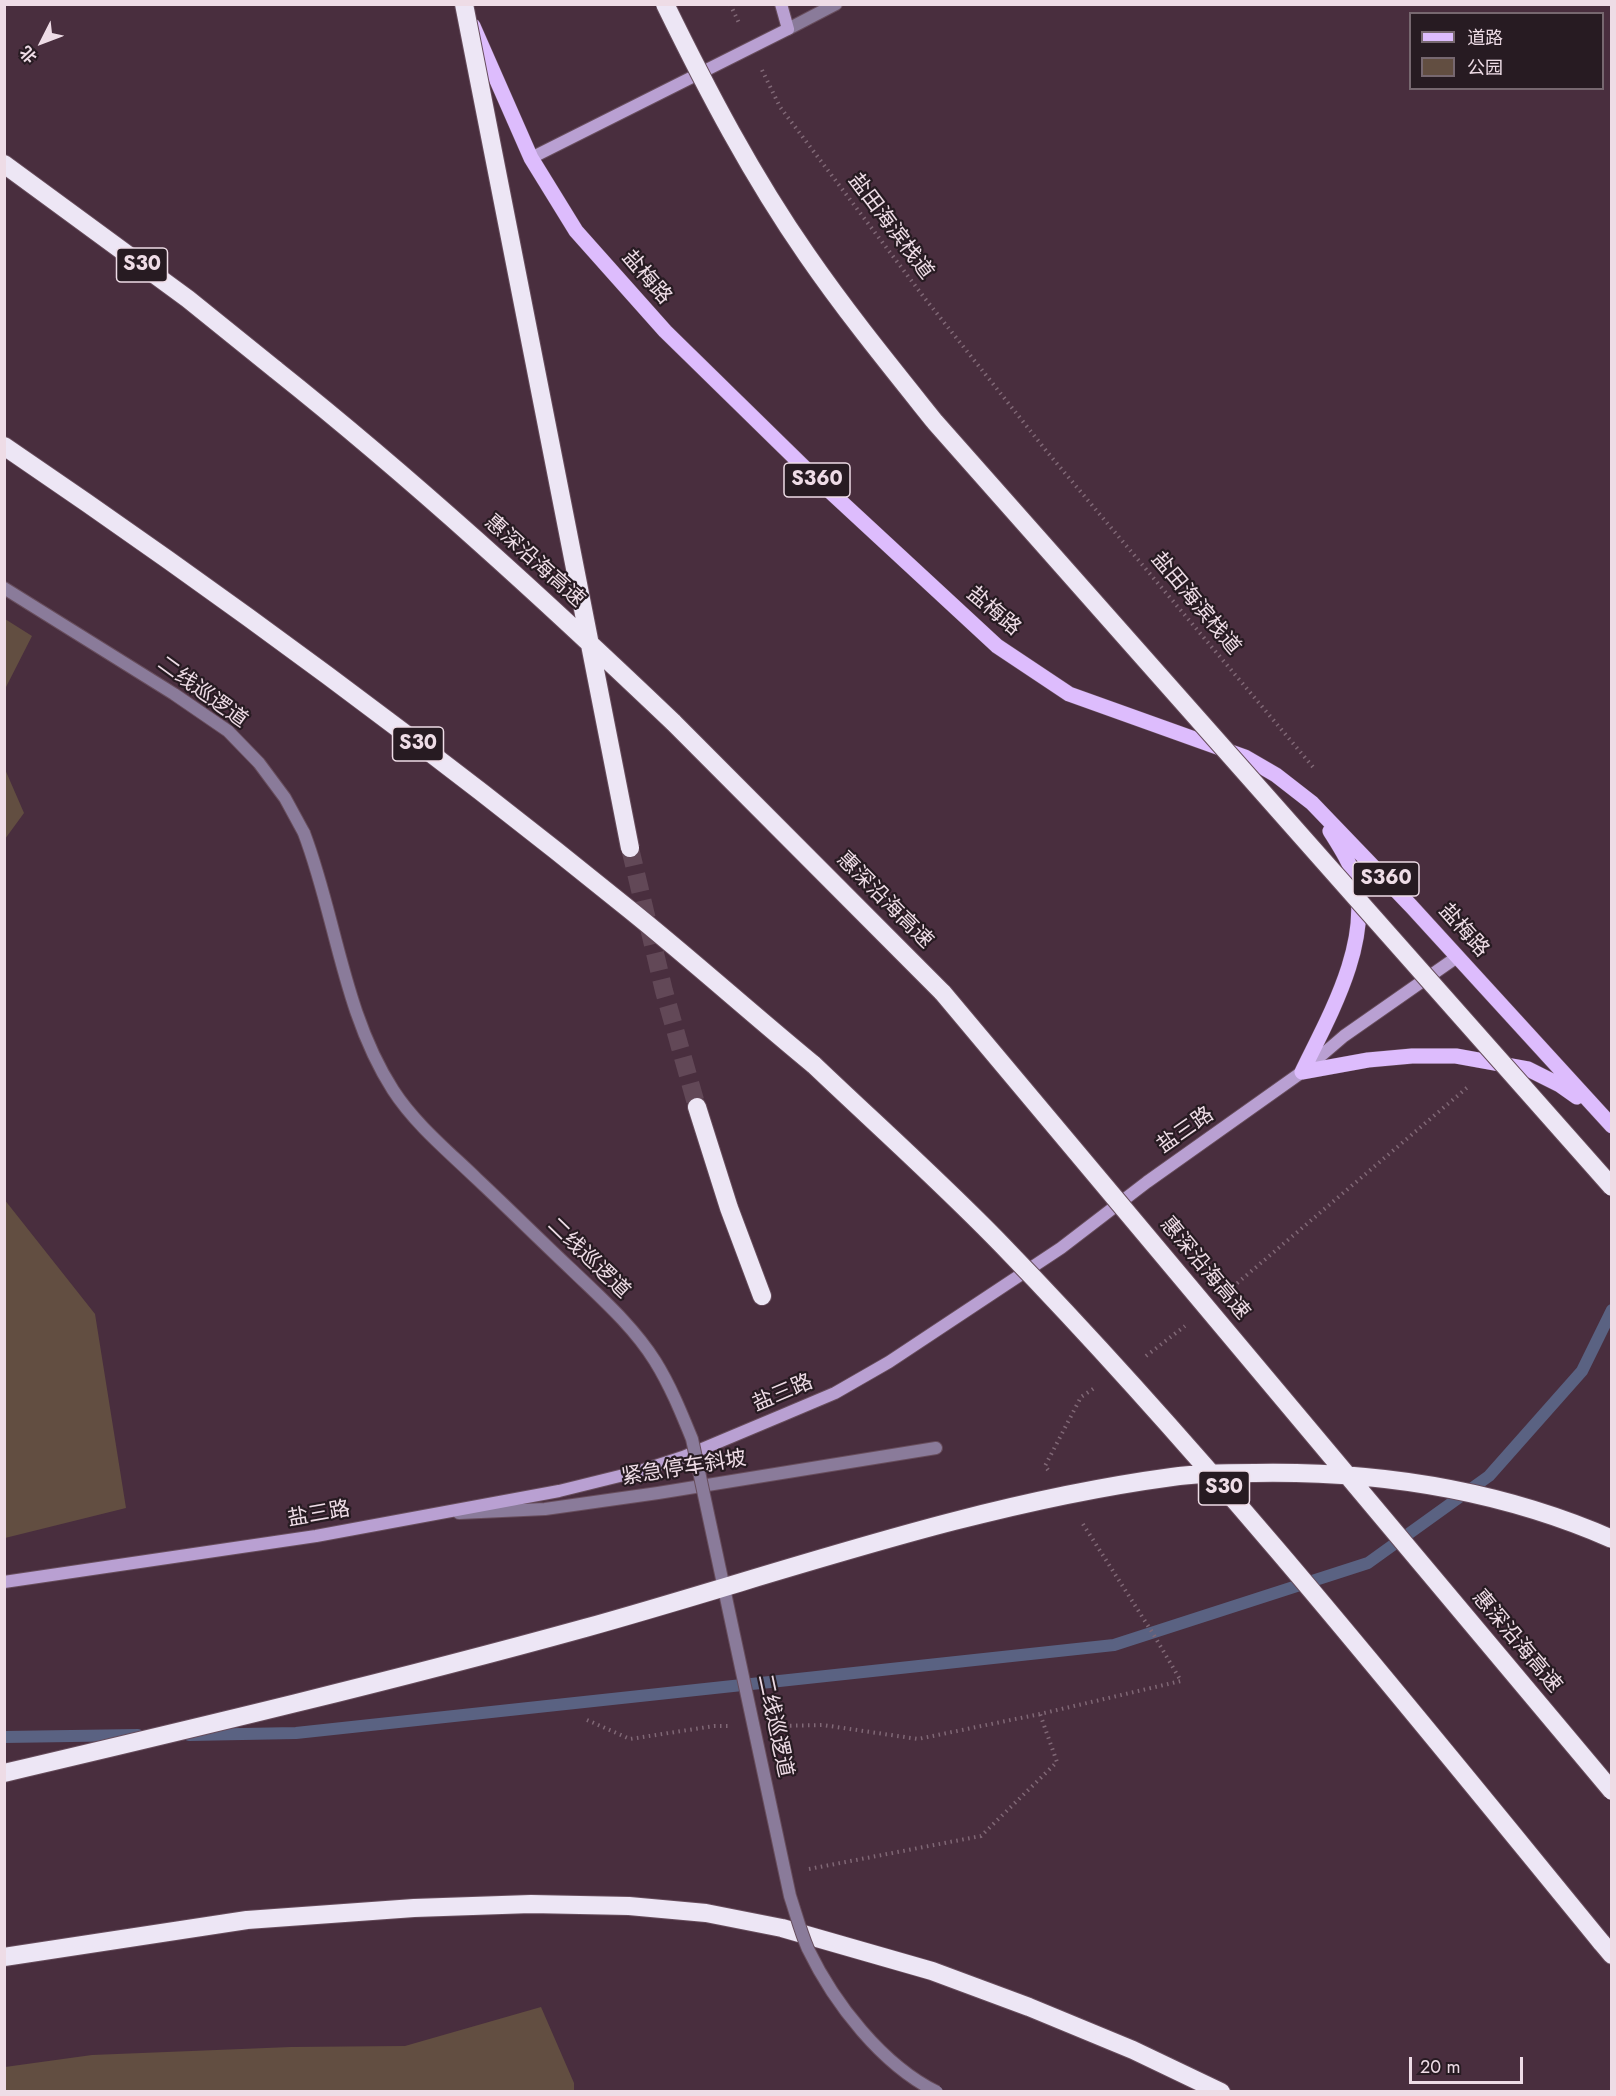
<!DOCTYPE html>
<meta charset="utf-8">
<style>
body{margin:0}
#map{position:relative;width:1616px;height:2096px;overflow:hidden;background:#492e3e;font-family:Jost,"Noto Sans SC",sans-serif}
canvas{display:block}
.frame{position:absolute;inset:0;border:6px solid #eedce6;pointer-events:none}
.legend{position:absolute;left:1409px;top:12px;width:195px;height:78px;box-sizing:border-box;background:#271b22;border:2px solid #776870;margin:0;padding:8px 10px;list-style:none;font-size:18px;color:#eedce6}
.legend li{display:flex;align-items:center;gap:12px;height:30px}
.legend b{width:30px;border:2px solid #776870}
.north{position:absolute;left:12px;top:12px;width:60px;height:60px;-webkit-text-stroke:4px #271b22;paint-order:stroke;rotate:228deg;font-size:16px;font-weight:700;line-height:24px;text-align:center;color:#eedce6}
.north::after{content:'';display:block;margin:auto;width:21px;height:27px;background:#eedce6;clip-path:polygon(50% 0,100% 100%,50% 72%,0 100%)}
.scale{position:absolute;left:1409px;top:2057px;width:114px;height:27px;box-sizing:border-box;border:3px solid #eedce6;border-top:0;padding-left:8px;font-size:18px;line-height:21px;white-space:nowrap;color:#eedce6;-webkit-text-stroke:4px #271b22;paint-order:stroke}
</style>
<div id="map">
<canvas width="1616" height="2096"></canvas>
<div class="frame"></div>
<ul class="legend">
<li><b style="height:8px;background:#ddbcfd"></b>道路</li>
<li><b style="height:16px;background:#624e41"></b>公园</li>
</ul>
<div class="north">北</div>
<div class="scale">20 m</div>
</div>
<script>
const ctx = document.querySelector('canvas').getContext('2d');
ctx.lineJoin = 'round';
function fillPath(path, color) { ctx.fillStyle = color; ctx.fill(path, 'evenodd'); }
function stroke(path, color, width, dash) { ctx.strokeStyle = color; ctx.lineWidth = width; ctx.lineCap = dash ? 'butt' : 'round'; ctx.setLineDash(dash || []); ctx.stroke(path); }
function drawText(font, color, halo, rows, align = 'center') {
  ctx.font = font + ' Jost,"Noto Sans SC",sans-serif'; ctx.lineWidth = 4.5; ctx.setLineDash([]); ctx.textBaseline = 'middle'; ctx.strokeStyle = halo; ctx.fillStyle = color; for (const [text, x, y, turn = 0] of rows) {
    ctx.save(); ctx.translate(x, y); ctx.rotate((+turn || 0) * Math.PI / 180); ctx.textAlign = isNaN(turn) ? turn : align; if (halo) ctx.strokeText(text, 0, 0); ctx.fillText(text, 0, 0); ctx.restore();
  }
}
fillPath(new Path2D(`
 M5,619L32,636L5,689Z
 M4,767L24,813L5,839H4Z
 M4,1199L95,1314L126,1508L5,1538Z
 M541,2007L574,2083V2091H5V2067L92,2055L291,2047L405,2046Z`), '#624e41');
stroke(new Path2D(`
 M189,1735L296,1733L1114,1645L1368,1563L1489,1476L1582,1371L1612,1310
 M4,1737L138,1735`), '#5a6282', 12);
stroke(new Path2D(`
 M630,848L664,991L697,1107`), '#624857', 18, [18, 9]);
const lane = new Path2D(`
 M459,1513L545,1509L658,1493L936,1448`);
const street = new Path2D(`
 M788,29L836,4
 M4,588L174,694L228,731L259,763L285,798L304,833`);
const secondary = new Path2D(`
 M531,158L788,29L781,4
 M4,1582L316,1536L559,1491L640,1471L683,1457L783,1415L835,1393L889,1362L1061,1248L1147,1182L1302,1072L1344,1036L1457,957`);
const primary = new Path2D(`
 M473,26L531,158L576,231L665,331L809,472L997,646L1069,694L1245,757L1276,775L1312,803L1411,906L1612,1126
 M1302,1072L1368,1060L1412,1056H1456L1528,1069L1560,1085L1577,1097
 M1302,1072C1328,1018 1372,943 1355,880C1350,862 1340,847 1330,831`);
const highway = new Path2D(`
 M4,164L188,299L276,370
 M4,446C219,592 428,746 630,910C692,960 752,1014 814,1065
 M673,722L943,993
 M697,1107L729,1208L762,1296
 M1601,1942L1612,1955
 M4,1957L247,1920L414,1908L531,1904L629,1906L706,1913L782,1928L932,1971L1029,2007L1133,2050L1221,2092`);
stroke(lane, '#674d5c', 14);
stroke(street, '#674d5c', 14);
stroke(secondary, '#674d5c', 14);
stroke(primary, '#674d5c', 16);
stroke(highway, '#674d5c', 20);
stroke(new Path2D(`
 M730,4L740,25
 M762,70L780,107L923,296L1048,453L1313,767
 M1228,1291L1469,1086
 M1146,1356L1185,1326
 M1048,1470L1045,1466L1081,1397L1096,1387
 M587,1720L630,1739L714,1726H729
 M778,1726L823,1725L918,1739L1040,1714L1181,1681L1152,1632L1081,1521
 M809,1869L981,1836L1057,1762L1040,1714`), '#806876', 4, [1.5, 4.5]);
stroke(lane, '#8a7b9a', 12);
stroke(street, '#8a7b9a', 12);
stroke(secondary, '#b9a0d2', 12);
stroke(primary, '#ddbcfd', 15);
stroke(highway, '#ede6f5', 18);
const streetBridge = new Path2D(`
 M304,833C336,917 343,1012 393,1090C415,1124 448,1151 477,1179C509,1209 540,1240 572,1270C601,1298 633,1326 655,1361C670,1385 681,1412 692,1439L790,1896C796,1914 801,1933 808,1949C834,2003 882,2065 937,2092`);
const highwayBridge = new Path2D(`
 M464,4L630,848
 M665,4C707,90 752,176 807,255C847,313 891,367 935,422L1612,1187
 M276,370C414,480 545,600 673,722
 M943,993L1612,1791
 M814,1065C877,1125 942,1183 1002,1245C1216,1466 1407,1705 1601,1942
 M4,1773C199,1727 393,1681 585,1628C779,1574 971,1504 1172,1477C1199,1473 1227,1473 1255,1473C1376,1471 1500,1490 1612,1539`);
stroke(streetBridge, '#674d5c', 14, []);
stroke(highwayBridge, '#674d5c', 20, []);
stroke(streetBridge, '#8a7b9a', 12);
stroke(highwayBridge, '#ede6f5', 18);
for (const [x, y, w] of [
 [142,265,51],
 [817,480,66],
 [418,744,51],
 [1386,879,66],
 [1224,1488,51]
]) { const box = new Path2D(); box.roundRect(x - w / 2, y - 17, w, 34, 4.5); ctx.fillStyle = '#271b22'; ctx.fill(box); stroke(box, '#eedce6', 1.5); }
drawText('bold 20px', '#eedce6', null, [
 ["S30",142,265],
 ["S360",817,480],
 ["S30",418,744],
 ["S360",1386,879],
 ["S30",1224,1488]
]);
drawText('21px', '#eedce6', '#271b22', [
 ["盐田海滨栈道",890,227,53],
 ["盐梅路",646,278,49],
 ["惠深沿海高速",534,562,42],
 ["盐田海滨栈道",1195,604,50],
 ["盐梅路",993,612,40],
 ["二线巡逻道",202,693,36],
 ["惠深沿海高速",884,901,45],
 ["盐梅路",1463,931,48],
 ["盐三路",1186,1131,-35],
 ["二线巡逻道",588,1259,44],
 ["惠深沿海高速",1204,1269,50],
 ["盐三路",783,1394,-23],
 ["紧急停车斜坡",684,1469,-9],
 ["盐三路",319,1515,-10],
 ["惠深沿海高速",1516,1642,50],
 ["二线巡逻道",774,1726,78]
]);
</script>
